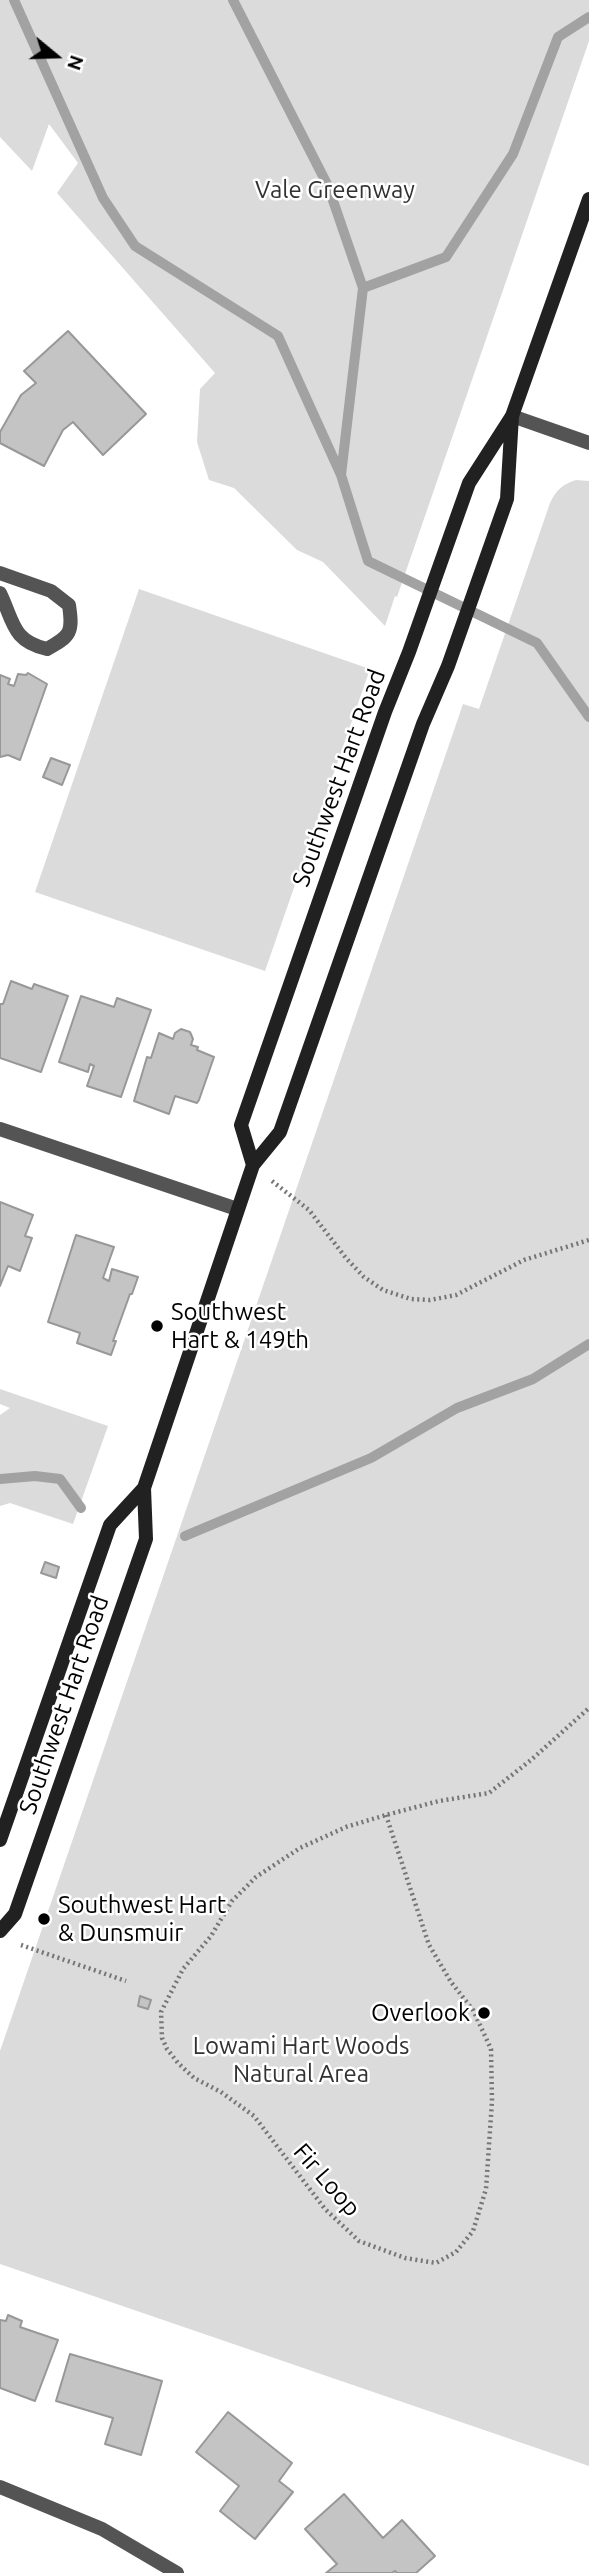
<!DOCTYPE html>
<style>
body{margin:0}
#map{position:relative;width:589px;height:2573px;overflow:hidden;background:#fff;font-family:Ubuntu,sans-serif}
canvas{display:block}
.north{position:absolute;left:21px;top:21px;width:70px;height:70px;-webkit-text-stroke:5px #fff;paint-order:stroke;rotate:109deg;font-size:19px;font-weight:700;line-height:28px;text-align:center;color:#000}
.north::after{content:'';display:block;margin:auto;width:24px;height:32px;background:#000;clip-path:polygon(50% 0,100% 100%,50% 72%,0 100%)}
</style>
<div id="map">
<canvas width="589" height="2573"></canvas>
<div class="north">N</div>
</div>
<script>
const ctx = document.querySelector('canvas').getContext('2d');
ctx.lineJoin = 'round';
function fillPath(path, color) { ctx.fillStyle = color; ctx.fill(path, 'evenodd'); }
function stroke(path, color, width, dash) { ctx.strokeStyle = color; ctx.lineWidth = width; ctx.lineCap = dash ? 'butt' : 'round'; ctx.setLineDash(dash || []); ctx.stroke(path); }
function drawText(font, color, halo, rows, align = 'center') {
  ctx.font = font + ' Ubuntu,sans-serif'; ctx.lineWidth = 5; ctx.setLineDash([]); ctx.textBaseline = 'middle'; ctx.strokeStyle = halo; ctx.fillStyle = color; for (const [text, x, y, turn = 0] of rows) {
    ctx.save(); ctx.translate(x, y); ctx.rotate((+turn || 0) * Math.PI / 180); ctx.textAlign = isNaN(turn) ? turn : align; if (halo) ctx.strokeText(text, 0, 0); ctx.fillText(text, 0, 0); ctx.restore();
  }
}
fillPath(new Path2D(`
 M0,0H589V41L397,597L395,596L385,626L323,562L297,550L234,488L209,480L197,442L200,389L215,373L57,193L78,163L49,124L32,171L0,137Z
 M576,480L589,481V2466L0,2264V2051L463,704L479,709L550,503C556,490 563,484 576,480Z
 M139,589L370,669L265,971L35,892Z
 M0,1389L108,1426L73,1524L10,1503L0,1506V1415L10,1408L0,1404Z`), '#dbdbdb');
stroke(new Path2D(`
 M14,0L103,198L135,246L278,336L341,475L368,561L537,643L589,717
 M233,0L328,186L363,288L341,475
 M363,288L446,257L513,154L558,37L589,17
 M0,1479L35,1476L60,1479L81,1508
 M185,1536L371,1458L457,1408L533,1379L589,1344`), '#a2a2a2', 10);
const building = new Path2D(`
 M68,331L146,414L103,455L73,422L63,430L44,466L0,443V432L21,395L36,383L24,371Z
 M28,673L47,684L20,760L8,755L0,757V675L10,679L8,684L14,686L18,674L26,675Z
 M51,758L70,765L62,785L43,777Z
 M11,981L32,989L34,984L68,996L41,1072L0,1058V1004H3Z
 M81,996L114,1007L117,998L151,1010L121,1097L87,1086L94,1066L90,1064L88,1072L59,1062Z
 M181,1029L190,1032L193,1039L191,1045L198,1047L197,1050L214,1057L199,1100L197,1103L175,1096L169,1114L134,1101L147,1057L151,1058L159,1033L173,1039L175,1033Z
 M0,1202L33,1215L25,1236L32,1238L20,1271L8,1266L0,1286Z
 M76,1235L114,1247L103,1278L109,1281L112,1269L138,1277L132,1294H130L113,1341H116L111,1355L77,1343L80,1333L48,1322Z
 M45,1562L59,1567L56,1578L41,1573Z
 M140,1996L151,2000L148,2009L138,2006Z
 M8,2315L22,2321L20,2327L58,2340L35,2401L0,2388V2320L6,2321Z
 M70,2354L162,2381L141,2455L105,2444L113,2418L56,2401Z
 M228,2412L292,2463L279,2481L293,2492L255,2539L220,2511L239,2486L196,2452Z
 M344,2494L383,2538L402,2520L435,2556L416,2573H397L395,2571L392,2573H326L337,2564L305,2529Z`);
fillPath(building, '#c4c4c4');
stroke(building, '#989898', 2);
stroke(new Path2D(`
 M272,1181L309,1210L346,1258L364,1277L383,1290L411,1299L430,1300L456,1295L524,1260L589,1240
 M386,1815L429,1945L451,1982L473,2010L491,2049L492,2101L486,2189L473,2231L456,2252L436,2263L405,2258L359,2241L325,2209L254,2116L221,2092L194,2078L178,2063L167,2049L162,2038L161,2012L183,1969L211,1936L232,1901L256,1877L300,1848L346,1827L386,1815L439,1801L489,1793L531,1760L589,1708
 M21,1945L126,1981`), '#767676', 4.5, [2, 3.5]);
stroke(new Path2D(`
 M0,573L51,591L69,605C73,632 71,636 47,649C12,641 14,622 0,593`), '#545454', 14);
stroke(new Path2D(`
 M512,416L589,443
 M0,1129L237,1209
 M0,2487L102,2529L177,2573`), '#545454', 14);
stroke(new Path2D(`
 M253,1165L241,1125L385,712L409,652L469,483L512,416L589,199
 M0,1840L110,1525L144,1488
 M0,1931L15,1914L146,1539L144,1488L253,1165L280,1132L423,724L448,666L507,499L512,416`), '#212121', 14);
for (const [x, y, r, color] of [
 [157,1326,7,"#000"],
 [44,1919,7,"#000"],
 [484,2013,7,"#000"]
]) { const dot = new Path2D(); dot.arc(x, y, r, 0, 2 * Math.PI); ctx.fillStyle = color; ctx.fill(dot); stroke(dot, '#fff', 2.5); }
drawText('24px', '#323232', '#fff', [
 ["Vale Greenway",335,190],
 ["Lowami Hart Woods",301,2046],
 ["Natural Area",301,2074]
]);
drawText('24px', '#000', '#fff', [
 ["Southwest Hart Road",339,778,-70],
 ["Southwest Hart Road",64,1705,-71],
 ["Fir Loop",327,2180,49]
]);
drawText('24px', '#000', '#fff', [
 ["Southwest",171,1312],
 ["Hart & 149th",171,1340],
 ["Southwest Hart",58,1905],
 ["& Dunsmuir",58,1933],
 ["Overlook",470,2013,"right"]
], 'left');
</script>
